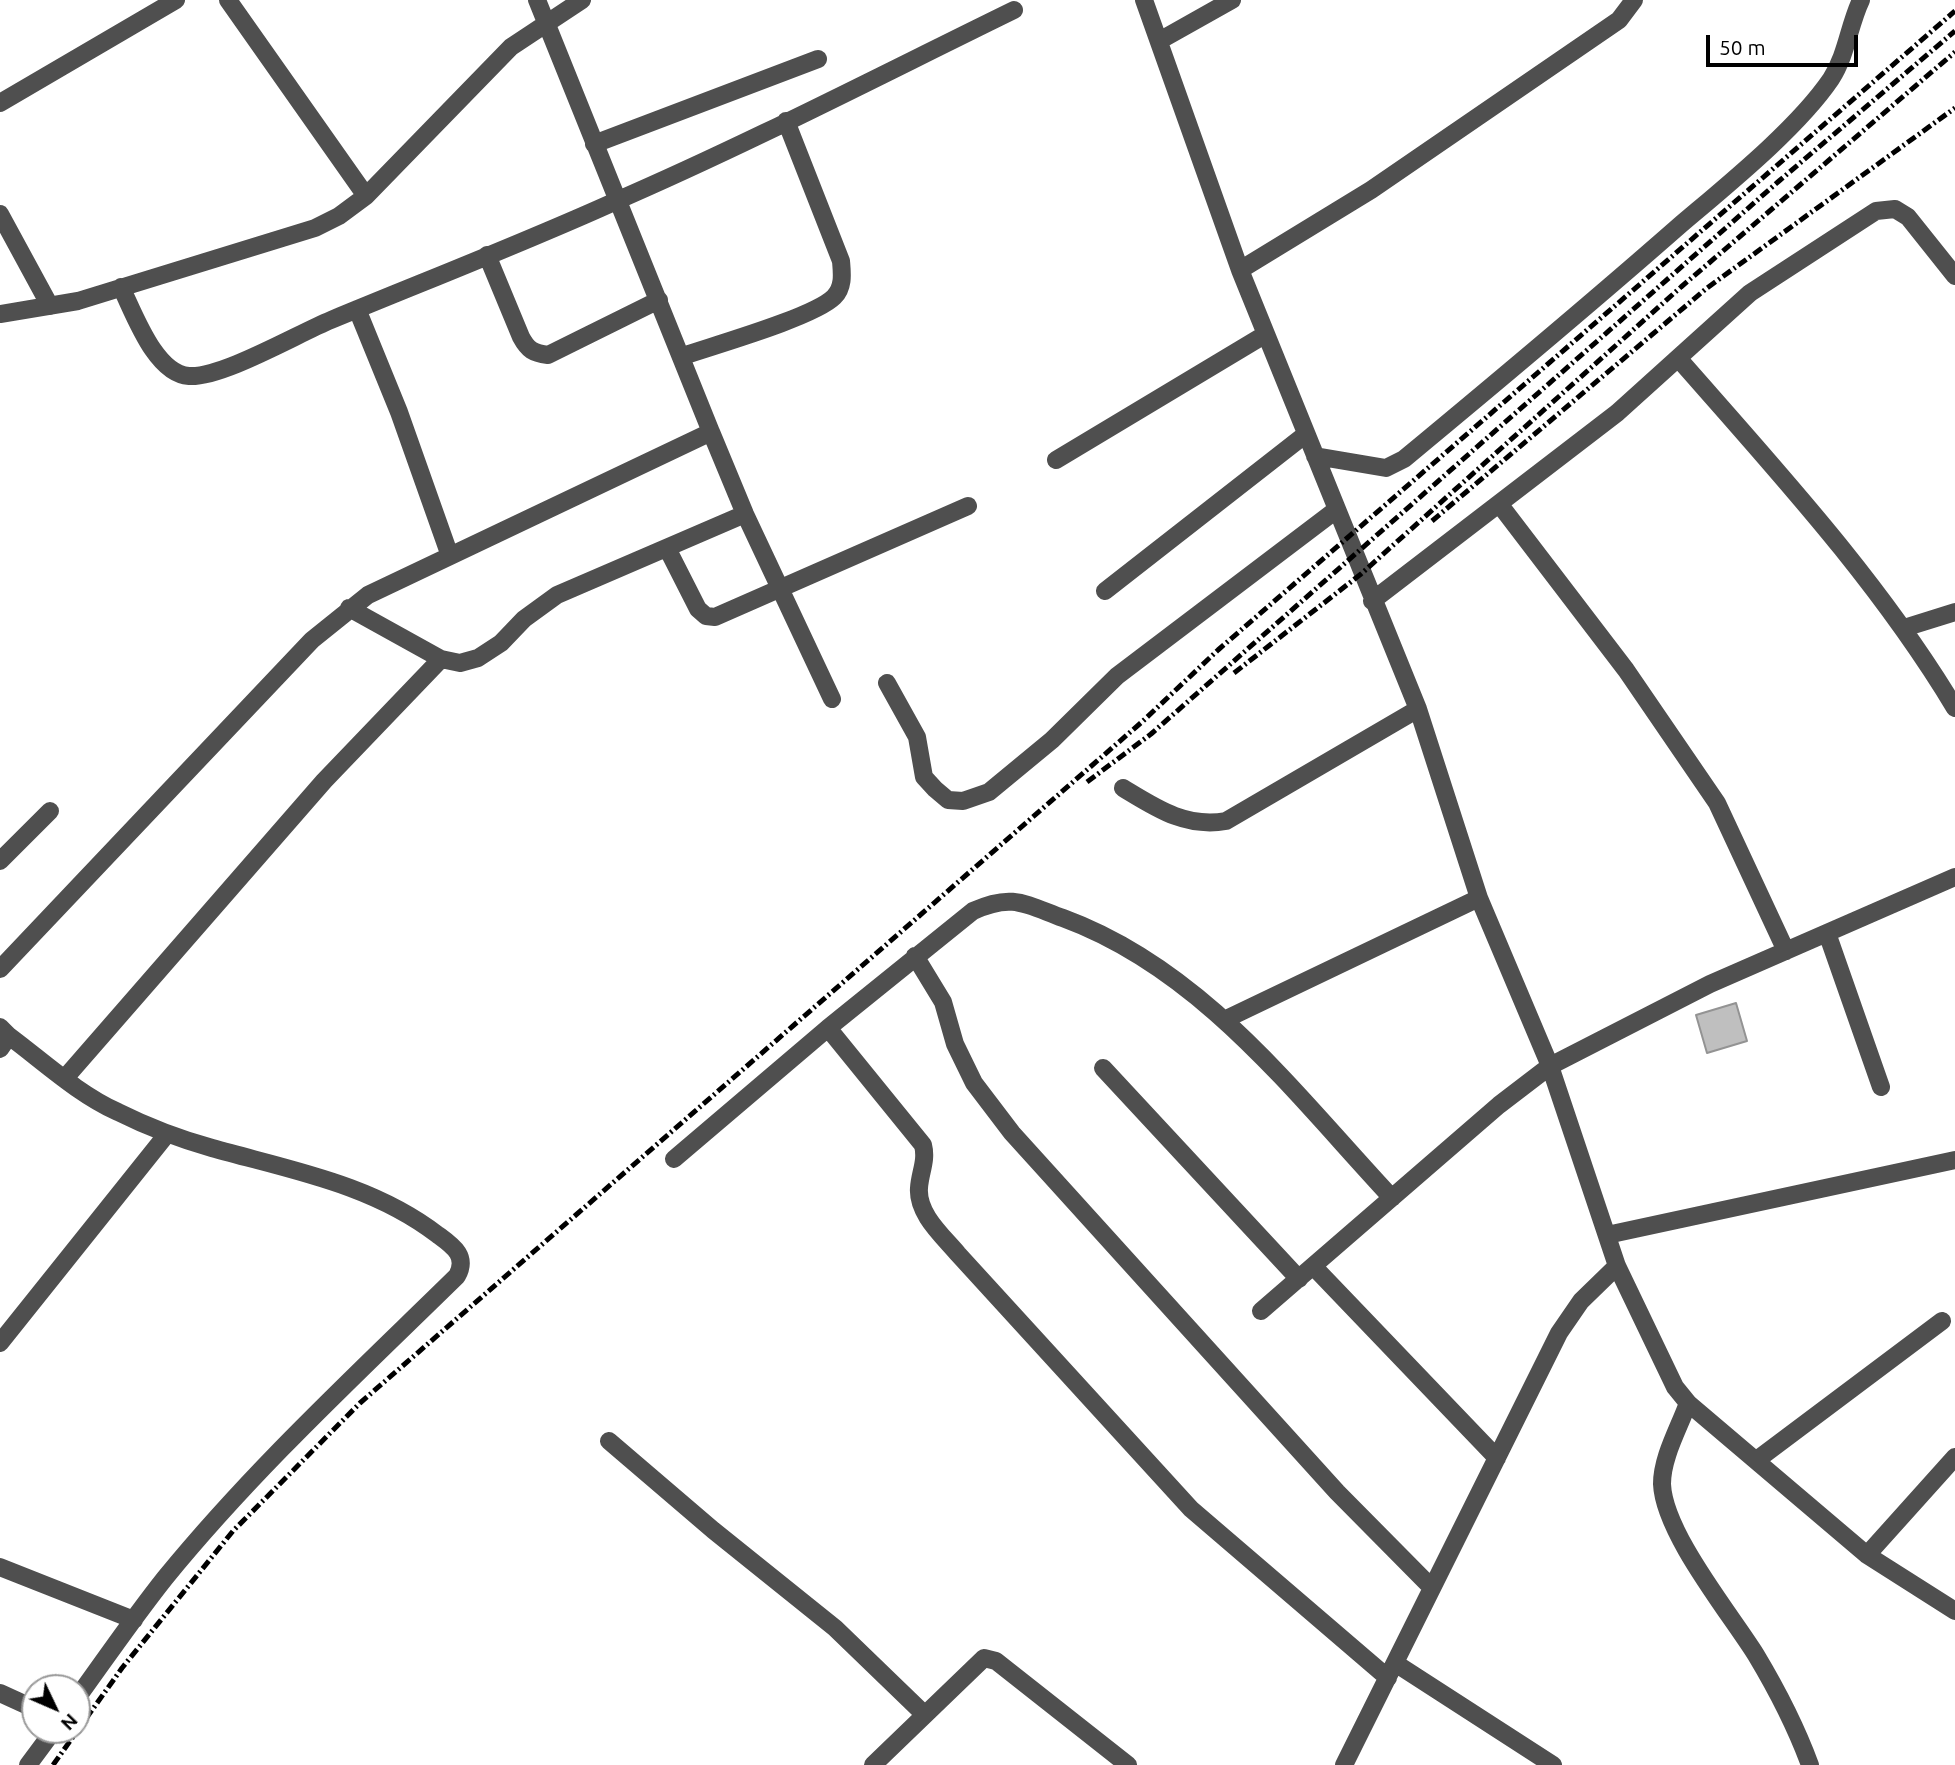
<!DOCTYPE html>
<style>
body{margin:0}
#map{position:relative;width:1955px;height:1765px;overflow:hidden;background:#fff;font-family:Ubuntu,sans-serif}
canvas{display:block}
.north{position:absolute;left:21px;top:1674px;width:70px;height:70px;box-sizing:border-box;background:#fff;border:2px solid #999;border-radius:50%;rotate:134deg;font-size:19px;font-weight:700;line-height:28px;text-align:center;color:#000}
.north::after{content:'';display:block;margin:auto;width:24px;height:32px;background:#000;clip-path:polygon(50% 0,100% 100%,50% 72%,0 100%)}
.scale{position:absolute;left:1706px;top:35px;width:152px;height:32px;box-sizing:border-box;border:4px solid #000;border-top:0;padding-left:9px;font-size:21px;line-height:24px;white-space:nowrap;color:#000;-webkit-text-stroke:5px #fff;paint-order:stroke}
</style>
<div id="map">
<canvas width="1955" height="1765"></canvas>
<div class="north">N</div>
<div class="scale">50 m</div>
</div>
<script>
const ctx = document.querySelector('canvas').getContext('2d');
ctx.lineJoin = 'round';
function fillPath(path, color) { ctx.fillStyle = color; ctx.fill(path, 'evenodd'); }
function stroke(path, color, width, dash) { ctx.strokeStyle = color; ctx.lineWidth = width; ctx.lineCap = dash ? 'butt' : 'round'; ctx.setLineDash(dash || []); ctx.stroke(path); }
const building = new Path2D(`
 M1736,1003L1747,1041L1707,1053L1696,1015Z`);
fillPath(building, '#bfbfbf');
stroke(building, '#939393', 2);
stroke(new Path2D(`
 M228,0L366,196
 M1144,0L1240,270L1418,709L1479,898L1550,1066L1617,1266L1675,1387L1688,1403L1867,1555L1955,1611
 M1159,41L1232,0
 M0,103L176,0
 M594,144L818,59
 M0,214L50,306
 M487,255L521,337C528,350 533,353 548,355L659,300
 M1240,270L1371,190L1619,20L1634,0
 M121,287C134,313 155,374 189,376C222,378 297,334 331,320C425,281 521,244 614,202C750,143 881,75 1014,10
 M357,309L399,412L450,556
 M0,314L78,301L315,228L339,216L366,196L511,47L582,0
 M683,356C715,345 814,317 834,297C844,287 842,273 841,261L786,121
 M1678,358C1776,470 1878,580 1955,708
 M711,432L745,514L832,699
 M1315,456L1386,468L1404,459C1497,382 1589,305 1679,226C1726,186 1797,129 1831,79C1847,54 1849,25 1861,0
 M1056,460L1266,334
 M1500,505L1626,670L1717,803L1786,951
 M667,548L698,609L706,616L715,617L968,506
 M1105,591L1306,434
 M1372,601L1617,413L1750,293L1876,211L1895,209L1908,217L1955,276
 M349,608L441,659L460,663L478,658L501,643L524,619L557,595L745,514
 M1904,628L1955,612
 M887,683L917,737L924,777L935,789L948,800L963,801L989,792L1052,740L1117,676L1336,510
 M1123,788C1156,808 1185,828 1226,821L1418,709
 M0,861L50,811
 M1827,933L1881,1087
 M915,956L943,1002L955,1044L974,1083L1012,1133L1337,1492L1432,1588
 M0,969L312,640L368,595L711,432L537,0
 M1224,1020L1479,898
 M0,1027L9,1036L0,1049
 M828,1028L923,1145C927,1161 920,1172 919,1188C917,1214 943,1236 958,1254L1191,1509L1388,1678
 M9,1036C44,1062 78,1094 118,1112C148,1127 180,1139 212,1148C290,1170 372,1184 438,1235C453,1246 468,1256 457,1276C357,1374 254,1469 165,1578C134,1617 106,1658 77,1698
 M1103,1068L1299,1279
 M65,1078L324,781L441,659
 M674,1159L828,1028L973,911C1012,893 1025,904 1063,918C1202,969 1294,1093 1392,1198
 M1607,1235L1955,1160
 M1313,1266L1497,1458
 M1261,1311L1499,1105L1550,1066L1710,984L1955,877
 M0,1343L167,1134
 M1688,1403C1679,1428 1662,1457 1662,1484C1664,1533 1729,1612 1756,1655C1777,1690 1796,1727 1810,1765
 M609,1441L713,1530L835,1628L924,1714
 M1758,1459L1942,1321
 M1867,1555L1955,1457
 M0,1567L134,1620
 M1395,1663L1553,1765
 M0,1693L35,1709
 M28,1765L54,1730
 M873,1765L984,1658L996,1661L1128,1765
 M1344,1765L1559,1333L1581,1301L1617,1266`), '#4f4f4f', 18);
stroke(new Path2D(`
 M1432,521L1707,288L1955,108
 M1234,673L1361,574L1681,287L1955,52
 M1087,782L1151,734L1779,181L1955,31
 M53,1765L122,1668L233,1531L360,1403L1143,721L1218,650L1955,11`), '#000', 5, [10, 3.5, 2, 3.5]);
</script>
